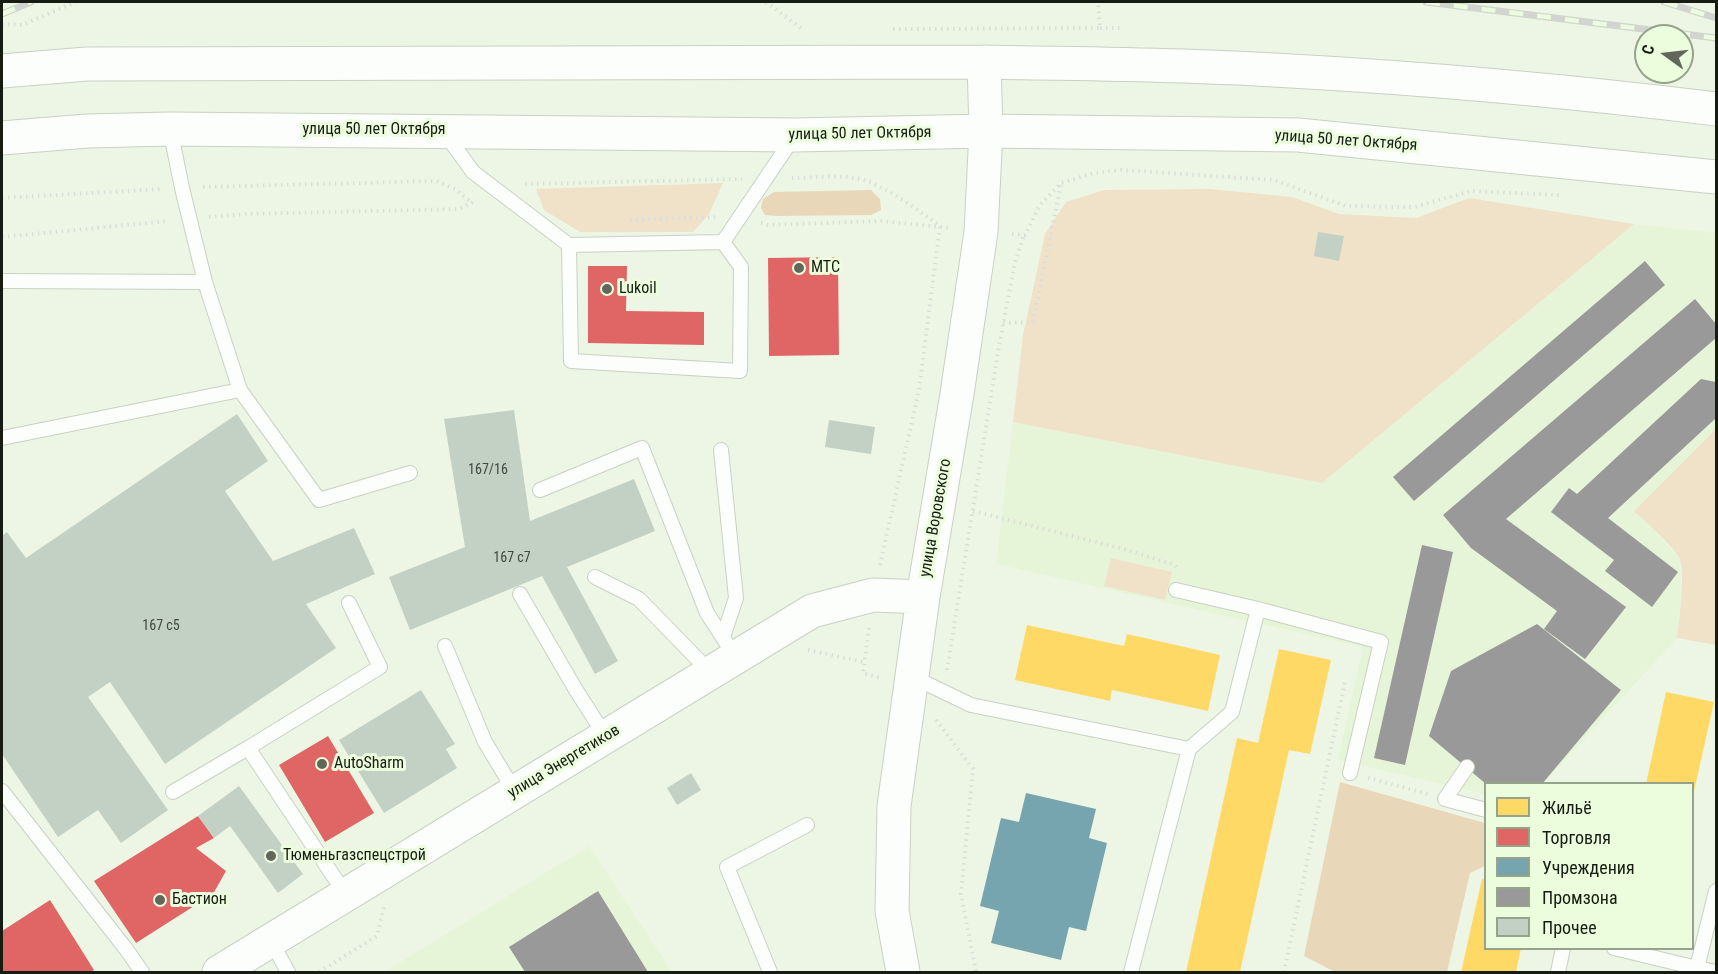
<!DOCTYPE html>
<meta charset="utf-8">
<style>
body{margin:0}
#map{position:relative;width:1718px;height:974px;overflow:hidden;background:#edf6e4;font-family:"Roboto Condensed",sans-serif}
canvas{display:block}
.frame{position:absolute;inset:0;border:3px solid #161c11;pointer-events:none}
.legend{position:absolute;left:1484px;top:782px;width:210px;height:168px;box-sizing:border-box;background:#ecfddd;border:2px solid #96a38b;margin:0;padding:8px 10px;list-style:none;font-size:18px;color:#161c11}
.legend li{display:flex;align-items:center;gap:12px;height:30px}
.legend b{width:30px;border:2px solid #96a38b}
.north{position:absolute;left:1634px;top:24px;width:60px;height:60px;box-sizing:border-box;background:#ecfddd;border:2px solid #96a38b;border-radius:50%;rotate:285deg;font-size:16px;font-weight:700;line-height:24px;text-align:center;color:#161c11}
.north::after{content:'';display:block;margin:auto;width:21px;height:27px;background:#61685b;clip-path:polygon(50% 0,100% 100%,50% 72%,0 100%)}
</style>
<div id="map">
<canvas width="1718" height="974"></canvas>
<div class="frame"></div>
<ul class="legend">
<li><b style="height:16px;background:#ffd966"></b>Жильё</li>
<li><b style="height:16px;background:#e06666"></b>Торговля</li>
<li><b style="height:16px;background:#76a5af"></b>Учреждения</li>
<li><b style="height:16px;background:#999"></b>Промзона</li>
<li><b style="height:16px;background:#c2d1c4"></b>Прочее</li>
</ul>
<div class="north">С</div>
</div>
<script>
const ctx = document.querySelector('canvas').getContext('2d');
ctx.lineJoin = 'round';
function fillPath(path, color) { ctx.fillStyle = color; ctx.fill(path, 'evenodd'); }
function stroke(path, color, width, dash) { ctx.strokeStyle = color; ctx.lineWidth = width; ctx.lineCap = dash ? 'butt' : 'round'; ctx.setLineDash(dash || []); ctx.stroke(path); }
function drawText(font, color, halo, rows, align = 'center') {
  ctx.font = font + ' "Roboto Condensed",sans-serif'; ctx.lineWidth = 6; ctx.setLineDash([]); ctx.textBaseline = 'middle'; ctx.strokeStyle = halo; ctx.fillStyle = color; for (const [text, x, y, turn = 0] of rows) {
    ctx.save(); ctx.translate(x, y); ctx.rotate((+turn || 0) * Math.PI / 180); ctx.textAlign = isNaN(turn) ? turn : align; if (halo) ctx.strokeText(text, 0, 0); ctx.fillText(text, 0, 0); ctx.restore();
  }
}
fillPath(new Path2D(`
 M1634,224L1716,233V429L1634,511L1659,535L1680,560L1681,595L1677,638L1544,783L1486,784L1485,794L1338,760L1363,647L996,564L1013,422L1322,483Z
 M589,846L672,972H384Z`), '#e6f5d8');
fillPath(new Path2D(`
 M723,183L709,214L693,232H580L544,210L536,189Z
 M1210,189L1292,197L1339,214L1416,218L1469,198L1634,224L1322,483L1013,422L1023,335L1045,234L1066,202L1104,190Z
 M1716,429V645L1677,638C1679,622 1686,570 1679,558C1670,542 1647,524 1634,511Z
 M1111,558L1172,572L1165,600L1104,586Z`), '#f0e2c8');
fillPath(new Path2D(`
 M871,190L880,199L881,210L871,215L776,216L765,215L761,208L763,199L774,192Z
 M1340,782L1485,823V866L1470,873L1447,972H1335L1304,956Z`), '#e9d7ba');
fillPath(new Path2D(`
 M1027,625L1124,646L1127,634L1220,655L1208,711L1112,690L1110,701L1015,680Z
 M1279,649L1331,660L1310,754L1289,750L1240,972H1186L1237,738L1258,743Z
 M1666,692L1714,702L1693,796L1692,784H1646Z
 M1482,879L1486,880V948H1521L1516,972H1461Z`), '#ffd966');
fillPath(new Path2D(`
 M838,257L839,355L769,356L768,258Z
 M588,266H627L626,311L704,312V345L588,343Z
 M328,736L374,813L325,842L279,765Z
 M198,816L214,838L196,848L226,871L213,894L136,943L94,881Z
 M50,900L94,970L90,972H2V931Z`), '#e06666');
fillPath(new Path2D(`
 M1026,793L1096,809L1089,838L1107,843L1086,931L1069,927L1061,960L991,943L999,911L980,906L1001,818L1019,822Z`), '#76a5af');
fillPath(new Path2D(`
 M1645,261L1665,285L1414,501L1393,477Z
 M1695,299L1716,324V338L1506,519L1626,607L1585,659L1544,629L1557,611L1471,548L1443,515Z
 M1701,379L1716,382V418L1608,518L1678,572L1652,607L1605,571L1614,560L1551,512L1569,488L1577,494Z
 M1422,545L1453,552L1405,765L1374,758Z
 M1537,624L1621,690L1542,784H1486L1429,736L1451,671Z
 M598,891L648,972H525L509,947Z`), '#999');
fillPath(new Path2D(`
 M1318,232L1344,236L1339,261L1314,256Z
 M514,410L530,521L634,479L655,531L567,567L618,661L595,674L542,576L410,630L389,577L465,547L444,419Z
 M237,414L268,461L225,491L273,561L354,528L375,574L306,604L336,648L165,764L110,682L88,697L168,810L121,843L98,810L58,837L2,754V536L7,532L26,558Z
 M829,420L875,427L871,454L825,447Z
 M421,690L455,744L446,749L457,768L384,813L339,740Z
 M691,773L701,790L677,805L667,788Z
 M239,786L303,874L278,893L230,826L214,838L198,816Z`), '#c2d1c4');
const lane = new Path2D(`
 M446,135L473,172L569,245L723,242L793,138
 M569,245L571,361L740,371L741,267L723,242
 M2,281L205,282L182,188L170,129
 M240,390L319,500L410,473
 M2,438L240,390L205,282
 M721,450L736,598L723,637
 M540,490L642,448L707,613L736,658
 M595,577L639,599L711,673
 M1176,590L1258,609L1232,712L1189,749
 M520,594L576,690L606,737
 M1258,609L1381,642L1350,773
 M445,646L485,742L515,792
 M913,677L971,705L1189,749L1131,972
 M1467,767L1445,799L1486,810
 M2,791L126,949L142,972
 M173,792L248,748
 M346,895L248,748L380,667L349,603
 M271,941L288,972
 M1614,948L1697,968L1716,891
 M1697,968L1716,972
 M770,972L727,867L807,825
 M1558,972L1563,948`);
const secondary = new Path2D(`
 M2,71L87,64L984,62C1080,64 1177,64 1274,70C1421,78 1570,91 1716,109
 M2,138L87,131L170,129L796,135L986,131L1298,135L1716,177
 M219,972L812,611L873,595L923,597
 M903,972L892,911L894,806L923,597L957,394L981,232L986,131L984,62`);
stroke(lane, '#cad0c3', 16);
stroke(secondary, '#cad0c3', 35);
stroke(new Path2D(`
 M766,2L802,29H805
 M2,24L22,25L76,2
 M1100,28H1120
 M893,29L1100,28L1098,2
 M792,178C815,178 845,173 867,181C893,191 917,210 939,225
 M525,184L742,179
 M203,187L436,181L455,189L472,203
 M2,198L163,189
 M209,217L245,214L459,209L476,201
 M630,220L715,217
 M761,223L768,225L881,221L951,228
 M1012,234L1025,235L1040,205L1061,183L1094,173L1121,170L1274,180L1346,206L1414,207L1471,191L1559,195
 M2,237L169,221
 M1003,323L1033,322L1061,184
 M973,511L1127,550L1175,565L1178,570
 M880,565L919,390L940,226
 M869,628L863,673L881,678
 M808,650L864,662
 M947,670L999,346L1015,262L1024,235
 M936,720L973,769L961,894L976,972
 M1368,778L1428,794
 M319,972L377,936L384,907
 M1284,972L1345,682`), '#dbded8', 4, [1.5, 4.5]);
stroke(lane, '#fcfefb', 14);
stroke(secondary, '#fcfefb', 33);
const rail = new Path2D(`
 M1426,2L1716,38
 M1664,2L1716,18
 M2,14L31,2`);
stroke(rail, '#d2d4d0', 7);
stroke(rail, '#ecfddd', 4.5, [14]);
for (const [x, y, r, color] of [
 [799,268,6,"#61685b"],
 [607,289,6,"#61685b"],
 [322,764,6,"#61685b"],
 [271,856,6,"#61685b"],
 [160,900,6,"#61685b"]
]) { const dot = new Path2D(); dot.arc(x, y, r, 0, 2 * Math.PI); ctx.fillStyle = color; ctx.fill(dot); stroke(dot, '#ecfddd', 2); }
drawText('14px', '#41493e', null, [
 ["167/16",488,470],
 ["167 с7",512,558],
 ["167 с5",161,626]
]);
drawText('16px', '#161c11', '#ecfddd', [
 ["улица 50 лет Октября",374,130],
 ["улица 50 лет Октября",860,134,-1],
 ["улица 50 лет Октября",1346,141,4],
 ["улица Воровского",936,518,-80],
 ["улица Энергетиков",564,762,-31]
]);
drawText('16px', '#161c11', '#ecfddd', [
 ["МТС",811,268],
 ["Lukoil",619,289],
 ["AutoSharm",334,764],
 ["Тюменьгазспецстрой",283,856],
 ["Бастион",172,900]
], 'left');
</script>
